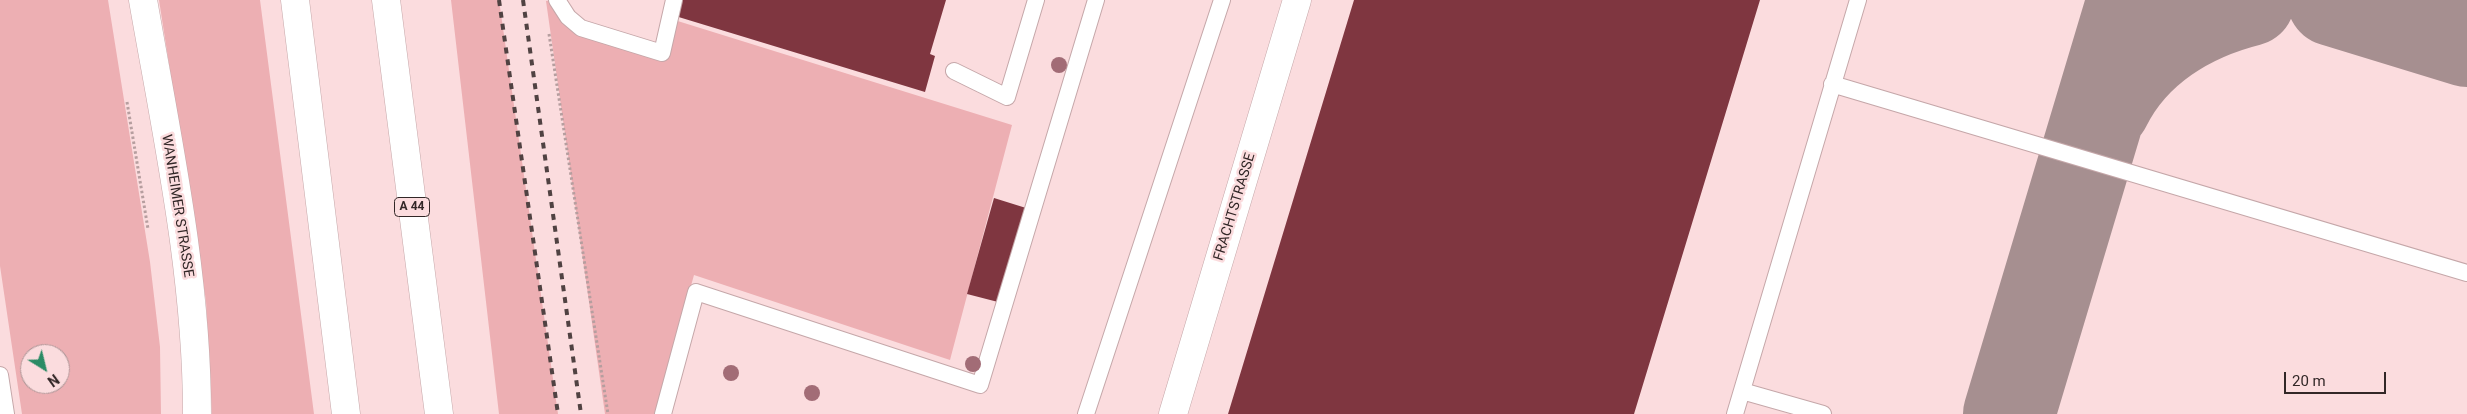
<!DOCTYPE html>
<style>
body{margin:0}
#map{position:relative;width:2467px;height:414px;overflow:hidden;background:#fbdcde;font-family:Roboto,sans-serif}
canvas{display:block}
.north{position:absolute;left:20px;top:344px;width:50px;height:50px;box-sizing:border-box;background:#fbdcde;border:1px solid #ab9495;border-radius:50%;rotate:144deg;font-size:14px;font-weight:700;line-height:20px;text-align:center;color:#322727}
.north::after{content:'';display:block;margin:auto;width:18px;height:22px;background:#2b8b65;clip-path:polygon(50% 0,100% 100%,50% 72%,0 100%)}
.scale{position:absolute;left:2284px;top:372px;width:102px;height:22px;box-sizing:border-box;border:2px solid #322727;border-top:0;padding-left:6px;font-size:15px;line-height:18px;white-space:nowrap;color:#322727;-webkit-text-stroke:4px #fbdcde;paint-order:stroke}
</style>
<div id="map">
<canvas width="2467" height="414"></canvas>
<div class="north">N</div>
<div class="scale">20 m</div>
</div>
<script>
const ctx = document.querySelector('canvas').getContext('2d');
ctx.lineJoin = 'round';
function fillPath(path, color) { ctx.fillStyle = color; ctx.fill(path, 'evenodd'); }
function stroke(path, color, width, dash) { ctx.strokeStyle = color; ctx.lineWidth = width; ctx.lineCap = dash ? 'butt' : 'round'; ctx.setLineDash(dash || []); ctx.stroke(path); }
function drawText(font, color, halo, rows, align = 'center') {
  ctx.font = font + ' Roboto,sans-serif'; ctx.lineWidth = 5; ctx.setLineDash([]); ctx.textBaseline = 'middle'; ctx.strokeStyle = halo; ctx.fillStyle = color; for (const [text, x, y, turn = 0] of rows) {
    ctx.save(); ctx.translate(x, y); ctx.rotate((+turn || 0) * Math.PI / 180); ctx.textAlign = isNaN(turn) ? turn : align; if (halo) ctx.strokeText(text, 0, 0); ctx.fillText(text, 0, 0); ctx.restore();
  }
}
fillPath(new Path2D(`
 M0,0H108L150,262L160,347L161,414H22L0,266ZM30,354H60V384H30Z
 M159,0H260L314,414H212L206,301Z
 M451,0H499L558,414H499Z
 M553,0L568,17L661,53L668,18L1012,125L950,360L694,275L655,414H605L546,1Z`), '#edafb3');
stroke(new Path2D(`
 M2333,0L2467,41
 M2105,106C2133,49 2189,15 2249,0
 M2009,414L2133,0`), '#a68f90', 92);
fillPath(new Path2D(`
 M677,0H946L930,54L935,56L925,92L672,15Z
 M1354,0H1760L1634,414H1228Z
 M994,198L1026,208L998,302L967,294Z`), '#7f3640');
const service = new Path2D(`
 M557,0L568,17L581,28L662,53L674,0
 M954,71L1007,97L1036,0
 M1832,84L2467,273
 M0,375L6,414
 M1742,391L1823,414
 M663,414L696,292L980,385L1096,0
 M1086,414L1222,0
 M1735,414L1858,0`);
const minor = new Path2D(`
 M1173,414L1297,0`);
const tertiary = new Path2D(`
 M143,0C167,137 197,275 197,414`);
const motorway = new Path2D(`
 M295,0L346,414
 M386,0L439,414`);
stroke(service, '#c5a7a9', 18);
stroke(minor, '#c5a7a9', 29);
stroke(tertiary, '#c5a7a9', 29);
stroke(motorway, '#c5a7a9', 29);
stroke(new Path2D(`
 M549,34L608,414
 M127,102L148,229`), '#b69e9f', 3, [2.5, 2.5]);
stroke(service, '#fff', 16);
stroke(minor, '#fff', 28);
stroke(tertiary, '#fff', 28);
stroke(motorway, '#fff', 28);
stroke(new Path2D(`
 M499,0L558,414
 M523,0L581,414`), '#504242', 4, [6, 6]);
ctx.fillStyle = '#a26c76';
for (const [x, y] of [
 [1059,65],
 [973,364],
 [731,373],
 [812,393]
]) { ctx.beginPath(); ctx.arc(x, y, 8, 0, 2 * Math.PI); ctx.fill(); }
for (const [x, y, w] of [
 [412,207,35]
]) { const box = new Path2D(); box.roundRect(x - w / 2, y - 9.5, w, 19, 4); ctx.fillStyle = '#fbdcde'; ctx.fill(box); stroke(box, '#322727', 1); }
drawText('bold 12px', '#322727', null, [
 ["A 44",412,207]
]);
drawText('14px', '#322727', '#fbdcde', [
 ["WANHEIMER STRASSE",177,206,81],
 ["FRACHTSTRASSE",1235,207,-73]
]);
</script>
